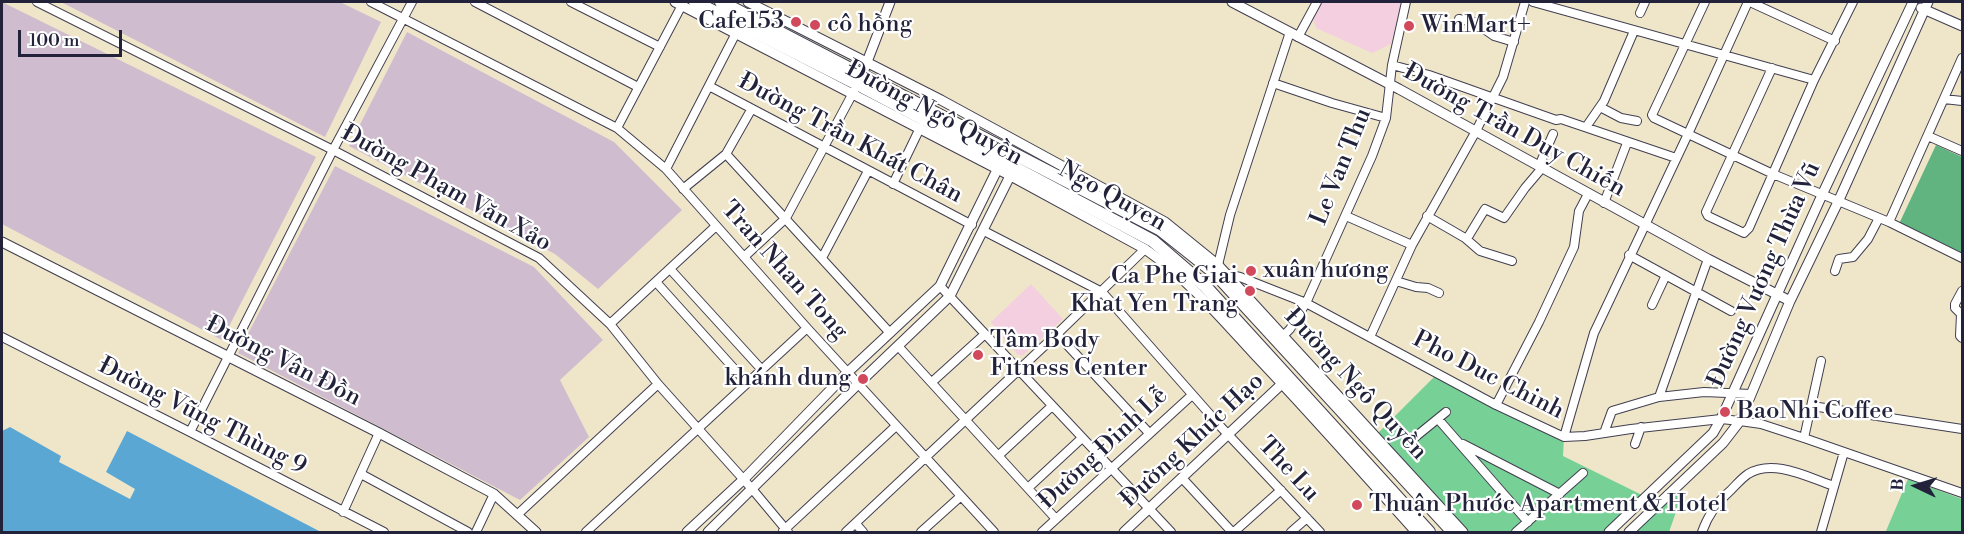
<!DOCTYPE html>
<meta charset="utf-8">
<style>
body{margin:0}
#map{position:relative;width:1964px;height:534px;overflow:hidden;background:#efe6ca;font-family:"Libre Bodoni",serif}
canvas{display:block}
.frame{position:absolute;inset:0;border:3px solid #22223b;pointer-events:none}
.north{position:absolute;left:1886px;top:456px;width:60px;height:60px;-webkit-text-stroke:4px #fff;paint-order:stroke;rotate:274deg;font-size:16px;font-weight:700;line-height:24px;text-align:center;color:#22223b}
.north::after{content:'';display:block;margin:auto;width:21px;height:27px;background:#22223b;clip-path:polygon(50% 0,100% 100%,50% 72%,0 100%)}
.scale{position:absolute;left:18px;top:30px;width:104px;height:27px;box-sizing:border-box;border:3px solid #22223b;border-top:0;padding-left:8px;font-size:18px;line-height:21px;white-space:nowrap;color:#22223b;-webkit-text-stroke:4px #fff;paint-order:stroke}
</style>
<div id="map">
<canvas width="1964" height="534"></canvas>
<div class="frame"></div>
<div class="north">B</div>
<div class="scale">100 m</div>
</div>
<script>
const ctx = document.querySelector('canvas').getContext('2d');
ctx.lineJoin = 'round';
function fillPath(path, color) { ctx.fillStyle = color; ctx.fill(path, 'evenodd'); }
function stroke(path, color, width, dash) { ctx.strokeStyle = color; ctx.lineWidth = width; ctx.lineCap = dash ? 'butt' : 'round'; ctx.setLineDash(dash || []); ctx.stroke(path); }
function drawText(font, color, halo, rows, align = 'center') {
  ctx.font = font + ' "Libre Bodoni",serif'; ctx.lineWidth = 4.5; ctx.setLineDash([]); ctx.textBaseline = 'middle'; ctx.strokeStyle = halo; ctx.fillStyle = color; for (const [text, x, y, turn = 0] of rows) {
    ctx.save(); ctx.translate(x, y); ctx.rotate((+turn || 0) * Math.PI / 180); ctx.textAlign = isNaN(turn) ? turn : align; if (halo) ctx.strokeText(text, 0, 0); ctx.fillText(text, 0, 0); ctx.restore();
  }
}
fillPath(new Path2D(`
 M1322,2H1402L1391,44L1372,53L1316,28L1313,19Z
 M1031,284L1063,319L1022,356L1017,354L991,322Z`), '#f3cfe0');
fillPath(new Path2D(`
 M2,2L316,157L222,340L2,224Z
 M61,2H340L381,22L325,137Z
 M407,32L614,142L682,210L598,289L555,254L349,146Z
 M335,166L534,267L603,340L560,380L589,437L520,500L238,353Z`), '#cfbdcf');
fillPath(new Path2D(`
 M1437,374L1564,437L1563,456L1646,497L1609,532H1464L1375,436Z
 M1908,479L1962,499V532L1886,531Z
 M1672,491L1681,498L1669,532H1629Z`), '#77d197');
fillPath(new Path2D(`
 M1936,145L1962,157V253L1899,224Z`), '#61b380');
fillPath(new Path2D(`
 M10,427L61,456L59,462L130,499L135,489L106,472L127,431L321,532H2V431Z`), '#5ba7d4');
const minor = new Path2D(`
 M37,2L333,150L539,258L610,324L658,384L753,490L788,532
 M371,2L617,128L666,169L807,328L994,532
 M475,2L638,87
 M571,2L660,47
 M1533,2L1814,80
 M1705,2L1652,115L1654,118L1773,174L1889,222L1962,258
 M1750,2L1835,41
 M1640,13L1645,2
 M1459,19L1474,22L1494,36L1514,42
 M1298,37L1317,2
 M1392,65L1429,75L1556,120L1561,119L1676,158
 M1772,68L1706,212L1708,216L1744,233L1749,228L1814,80L1853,2
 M1273,83L1332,103L1386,118
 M709,86L972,225
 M1944,99L1962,101
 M1600,107L1621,118L1637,121
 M1586,127L1604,101L1634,31
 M617,128L682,5
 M1928,136L1962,151
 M726,154L890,333
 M1539,166L1553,134
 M666,169L736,33
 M893,184L920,128
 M683,189L726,154L751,110
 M1604,203L1627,143
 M1346,216L1412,245
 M1427,216L1465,238L1468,237L1485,209L1504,218L1525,188L1542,168
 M1889,222L1962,58
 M984,231L1102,292L1221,427L1320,532
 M1465,238L1480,251L1512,261
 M1629,255L1731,311
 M744,257L786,218L854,91
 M822,258L868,171
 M1218,265L1230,215L1290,32
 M670,269L762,370
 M1835,271L1839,259L1853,257L1868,239L1879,218
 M1226,274L1240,277L1306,303L1496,405L1564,437L1585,436L1631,429L1721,419L1740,421L1761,424L1804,438L1962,493
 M1396,281L1416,287L1428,288L1439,293
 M656,282L747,383
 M940,286L1171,532
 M1962,291L1955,304V308L1961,314L1960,336L1962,338
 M1652,305L1666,275
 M610,324L716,226
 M1057,334L1149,433
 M1283,336L1290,329L1306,303L1372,156L1386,118L1392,65L1406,2
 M2,337L190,432L384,532
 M1370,337L1412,245L1476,131L1503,77L1525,2
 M898,346L1056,519
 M932,382L985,334
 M1659,397L1708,259
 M1496,405L1539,322L1574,247L1579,211L1588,194
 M1812,406L1962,429
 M1438,419L1528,522
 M190,432L333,150L412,2
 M1604,433L1612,411L1659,397L1704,392L1751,394
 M1564,437L1594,333L1688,134L1748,2
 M1414,438L1446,412
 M1804,438L1821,361
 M1463,444L1560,494
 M1635,444L1641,427
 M999,455L1052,406
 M361,474L468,532
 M1182,478L1232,532
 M1028,488L1082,438
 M343,512L379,433
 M518,514L658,384
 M856,524L863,532
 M783,531L896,426
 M476,532L494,494
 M586,532L807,328
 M846,532L1057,334L1145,249
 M921,532L961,496
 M1042,532L1192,395
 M1234,532L1281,490
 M1291,532L1307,518
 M1516,532L1583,473
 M1702,532C1708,515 1717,502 1731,490C1736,485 1742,478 1748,474C1774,458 1809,478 1834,486
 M1821,532L1844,452`);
const tertiary = new Path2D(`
 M675,2L1011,176L1145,249C1187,278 1221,318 1256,356C1311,414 1363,473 1416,532
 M748,2L941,100L1165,222L1218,265L1463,532
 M1232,2L1399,89L1708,259L1790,301
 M1921,8L1962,26
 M862,75L890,2
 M2,242L379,433L494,494L536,532
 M687,532L744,479L848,372L940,286L1000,164
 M708,532L858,384L950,296L1012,172
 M1124,532L1285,381
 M1609,532L1713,433L1721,419L1822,195L1913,2
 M1629,532L1723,443L1740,421L1790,301L1838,202L1928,2`);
const trunk = new Path2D(`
 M695,2L857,84L1153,241L1205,286L1429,532
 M721,2L1161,230L1215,273L1453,532`);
stroke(minor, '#413f50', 10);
stroke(tertiary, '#413f50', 11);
stroke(trunk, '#413f50', 14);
stroke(minor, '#fff', 8);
stroke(tertiary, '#fff', 9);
stroke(trunk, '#fff', 12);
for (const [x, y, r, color] of [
 [796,22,6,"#d1495b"],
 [815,25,6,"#d1495b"],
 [1409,26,6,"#d1495b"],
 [1251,271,6,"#d1495b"],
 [1250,291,6,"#d1495b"],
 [978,355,6,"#d1495b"],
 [863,379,6,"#d1495b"],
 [1725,412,6,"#d1495b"],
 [1357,505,6,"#d1495b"]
]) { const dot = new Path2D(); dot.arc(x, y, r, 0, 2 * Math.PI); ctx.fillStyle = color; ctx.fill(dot); stroke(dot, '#fff', 2); }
drawText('24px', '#22223b', '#fff', [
 ["Cafe153",784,22,"right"],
 ["cô hồng",827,25],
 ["WinMart+",1421,26],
 ["xuân hương",1263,271],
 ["Ca Phe Giai",1238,277,"right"],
 ["Khat Yen Trang",1238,305,"right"],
 ["Tâm Body",990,341],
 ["Fitness Center",990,369],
 ["khánh dung",851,379,"right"],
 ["BaoNhi Coffee",1737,412],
 ["Thuận Phước Apartment & Hotel",1369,505]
], 'left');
drawText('24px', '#22223b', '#fff', [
 ["Đường Ngô Quyền",934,114,28],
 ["Đường Trần Duy Chiến",1514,131,29],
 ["Đường Trần Khát Chân",850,139,28],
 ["Le Van Thu",1342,167,-68],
 ["Đường Phạm Văn Xảo",446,189,29],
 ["Ngo Quyen",1112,197,29],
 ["Tran Nhan Tong",784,271,48],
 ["Đường Vương Thừa Vũ",1765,275,-66],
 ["Đường Vân Đồn",283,362,27],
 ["Pho Duc Chinh",1488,376,27],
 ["Đường Ngô Quyền",1355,385,47],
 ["Đường Vũng Thùng 9",202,417,27],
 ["Đường Khúc Hạo",1193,441,-43],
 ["Đường Đinh Lễ",1104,449,-43],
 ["The Lu",1288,470,47]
]);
</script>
